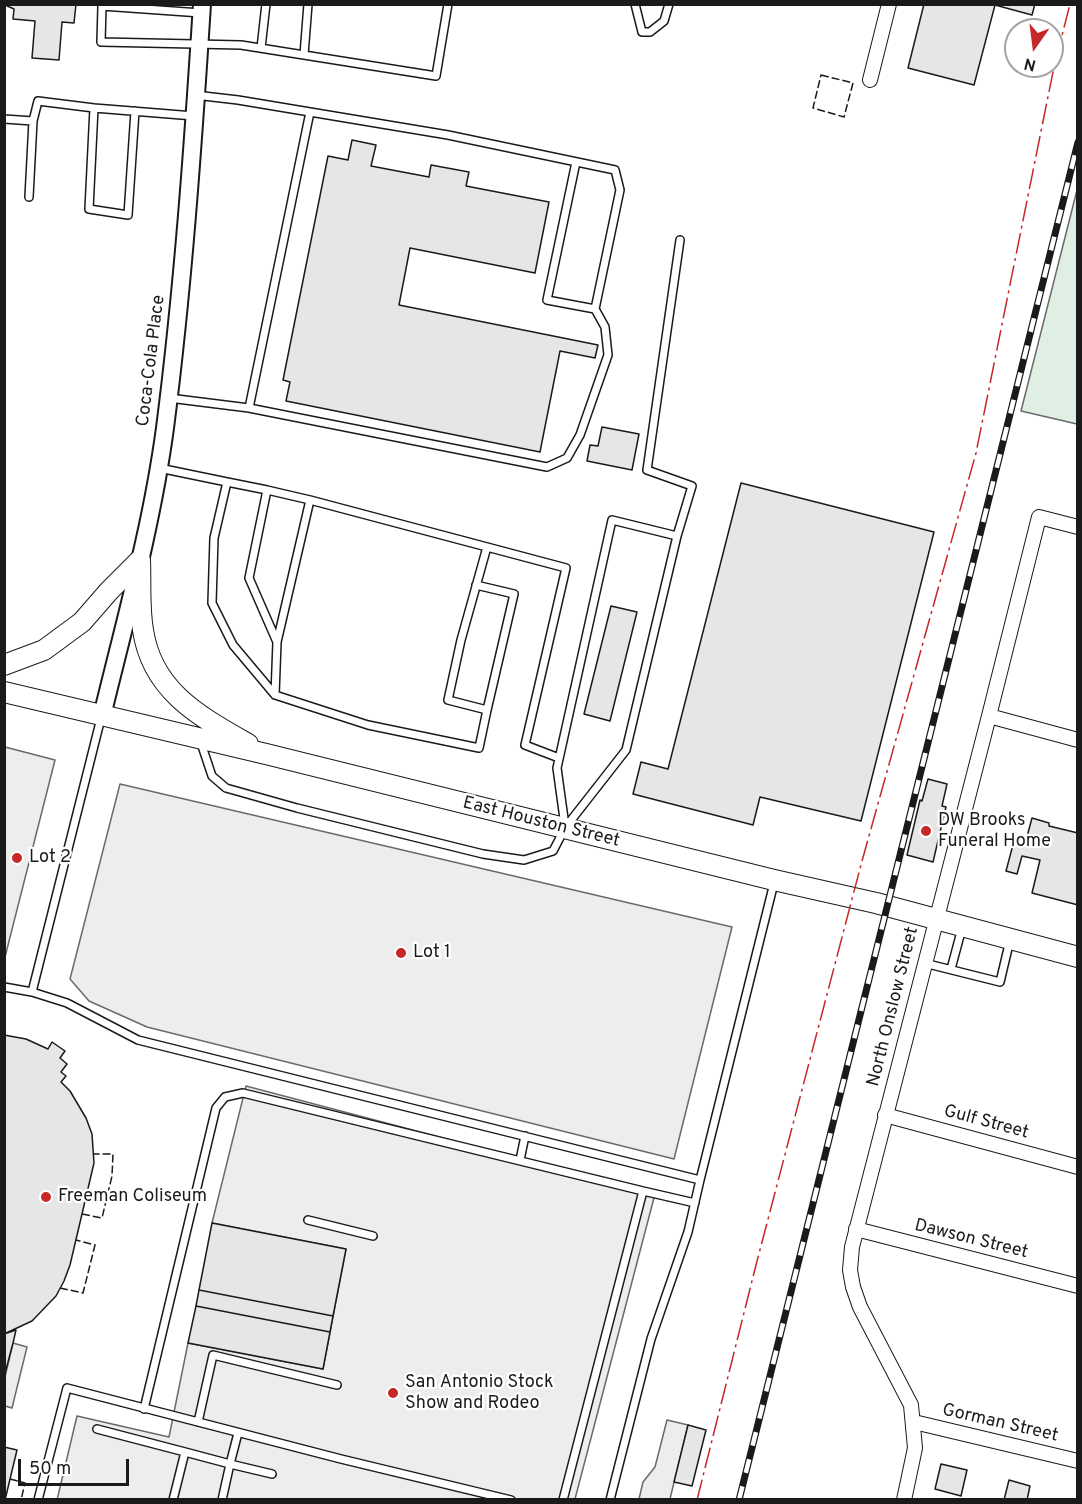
<!DOCTYPE html>
<style>
body{margin:0}
#map{position:relative;width:1082px;height:1504px;overflow:hidden;background:#fff;font-family:Overpass,sans-serif}
canvas{display:block}
.frame{position:absolute;inset:0;border:6px solid #1a1a1a;pointer-events:none}
.north{position:absolute;left:1004px;top:18px;width:60px;height:60px;box-sizing:border-box;background:#fff;border:2px solid #a3a3a3;border-radius:50%;rotate:194deg;font-size:16px;font-weight:700;line-height:24px;text-align:center;color:#1a1a1a}
.north::after{content:'';display:block;margin:auto;width:21px;height:27px;background:#c62828;clip-path:polygon(50% 0,100% 100%,50% 72%,0 100%)}
.scale{position:absolute;left:18px;top:1459px;width:111px;height:27px;box-sizing:border-box;border:3px solid #1a1a1a;border-top:0;padding-left:8px;font-size:18px;line-height:21px;white-space:nowrap;color:#1a1a1a;-webkit-text-stroke:4px #fff;paint-order:stroke}
</style>
<div id="map">
<canvas width="1082" height="1504"></canvas>
<div class="frame"></div>
<div class="north">N</div>
<div class="scale">50 m</div>
</div>
<script>
const ctx = document.querySelector('canvas').getContext('2d');
ctx.lineJoin = 'round';
function fillPath(path, color) { ctx.fillStyle = color; ctx.fill(path, 'evenodd'); }
function stroke(path, color, width, dash) { ctx.strokeStyle = color; ctx.lineWidth = width; ctx.lineCap = dash ? 'butt' : 'round'; ctx.setLineDash(dash || []); ctx.stroke(path); }
function drawText(font, color, halo, rows, align = 'center') {
  ctx.font = font + ' Overpass,sans-serif'; ctx.lineWidth = 4.5; ctx.setLineDash([]); ctx.textBaseline = 'middle'; ctx.strokeStyle = halo; ctx.fillStyle = color; for (const [text, x, y, turn = 0] of rows) {
    ctx.save(); ctx.translate(x, y); ctx.rotate((+turn || 0) * Math.PI / 180); ctx.textAlign = isNaN(turn) ? turn : align; if (halo) ctx.strokeText(text, 0, 0); ctx.fillText(text, 0, 0); ctx.restore();
  }
}
const green = new Path2D(`
 M1077,190V424L1021,411Z`);
fillPath(green, '#e0efe3');
stroke(green, '#6a6a6a', 1.5);
const parking = new Path2D(`
 M5,747L55,760L5,957L4,747Z
 M120,784L732,927L674,1159L147,1027L89,1001L70,979Z
 M246,1086L655,1194L575,1499L57,1500L77,1416L169,1437L188,1343L323,1369L346,1249L212,1223Z
 M13,1343L27,1347L12,1408L5,1406V1377Z
 M667,1420L688,1425L670,1499H639L643,1482L655,1467Z`);
fillPath(parking, '#ededed');
stroke(parking, '#6a6a6a', 1.5);
const building = new Path2D(`
 M76,4L74,23L62,22L59,60L32,58L35,21L13,19L14,9L5,5Z
 M924,4H1035L1032,15L995,5L974,85L908,68Z
 M352,140L376,145L371,166L429,177L431,165L469,172L466,186L549,202L535,273L410,248L399,305L598,345L595,358L560,351L540,452L286,401L290,382L283,380L328,156L348,160Z
 M602,427L639,434L632,470L587,461L590,445L598,446Z
 M741,483L934,532L861,821L760,797L753,825L633,794L641,762L668,769Z
 M611,606L637,612L610,721L584,714Z
 M928,779L947,784L942,806L946,807L933,862L907,855L920,800L922,801Z
 M1032,818L1049,823V826L1078,833V905L1032,893L1040,860L1022,856L1017,874L1006,871L1014,841L1025,844Z
 M4,1035L26,1039L48,1049L52,1042L65,1051L60,1058L67,1064L61,1072L66,1076L61,1082L70,1091L86,1118L92,1134L94,1163L70,1265L64,1281L56,1296L32,1321L4,1334Z
 M212,1223L346,1249L333,1316L199,1290Z
 M199,1290L333,1316L330,1332L196,1306Z
 M196,1306L330,1332L323,1369L188,1343Z
 M16,1330L13,1343L4,1377V1334Z
 M688,1425L706,1430L692,1486L674,1482Z
 M4,1447L17,1450L5,1500H4Z
 M941,1464L967,1470L961,1496L935,1489Z
 M1009,1480L1030,1486L1027,1500H1004Z`);
fillPath(building, '#e6e6e6');
stroke(building, '#1a1a1a', 1.5);
const service = new Path2D(`
 M635,4L642,32H650L664,21L669,4
 M201,13L102,6L101,42L241,45L436,76L448,4
 M261,48L266,4
 M304,55L308,4
 M135,111L128,215L89,209L94,108L194,116
 M310,112L448,135L615,170L620,190L595,309L547,300L576,162
 M4,119L33,121L29,197
 M33,121L38,101L94,108
 M169,398L249,408L310,112L238,100L195,95
 M249,408L547,467L567,458L580,435L608,355L605,327L595,309
 M159,468L227,482
 M267,490L310,500L277,642
 M310,500L487,547
 M677,536L692,486L647,470L680,240
 M476,585L514,594L487,710L448,700L461,640L487,547L566,568L525,745L559,758
 M275,695L277,642L249,578L267,490L227,482L214,538L212,603L233,645L275,695L368,725L479,748L487,710
 M201,743L212,776L226,788L297,808L483,854L524,860L553,851L565,828L626,750L677,536L612,520L557,768L565,826
 M924,963L1000,982L1010,940
 M951,969L962,928
 M4,987L32,992L67,1003L138,1040L700,1180L774,883
 M32,992L101,718
 M520,1160L525,1136
 M643,1191L695,1203
 M308,1220L373,1236
 M144,1409L216,1108L225,1097L243,1093L643,1191L563,1500
 M198,1422L213,1355L337,1385
 M97,1429L185,1452
 M38,1500L67,1388L341,1459L511,1500
 M173,1500L185,1452L230,1464L238,1433
 M222,1500L230,1464L272,1474
 M610,1500L651,1339L688,1232L700,1180`);
const minor = new Path2D(`
 M870,80L889,4
 M989,716L1078,740
 M885,1115L1078,1167
 M856,1229L1078,1286
 M914,1422L1078,1461
 M904,1500L915,1448L911,1405L860,1307L853,1287L850,1270L852,1247L989,716L1039,517L1078,527`);
const tertiary = new Path2D(`
 M102,716C125,621 152,525 165,428C183,288 193,146 202,4`);
const secondary = new Path2D(`
 M140,560C141,583 139,607 143,630C152,691 199,716 248,744
 M4,665L44,650L82,622L109,591L140,560
 M4,692L266,754L774,880L876,903L1078,957`);
stroke(service, '#1a1a1a', 10);
stroke(minor, '#1a1a1a', 16);
stroke(tertiary, '#1a1a1a', 20);
stroke(secondary, '#1a1a1a', 22);
stroke(service, '#fff', 7);
stroke(minor, '#fff', 14);
stroke(tertiary, '#fff', 16);
stroke(secondary, '#fff', 20);
const rail = new Path2D(`
 M739,1500L1078,142`);
stroke(rail, '#1a1a1a', 7);
stroke(rail, '#fff', 4.5, [14]);
stroke(new Path2D(`
 M821,75L853,83L844,117L813,108Z
 M82,1214L102,1218L112,1176L113,1154H94
 M60,1288L83,1293L95,1245L76,1240
 M10,1479L25,1483L21,1500`), '#1a1a1a', 1.5, [8, 3]);
stroke(new Path2D(`
 M697,1500L756,1265L862,861L976,453L1054,67L1070,4`), '#c62828', 1.5, [21, 4.5, 3, 4.5]);
for (const [x, y, r, color] of [
 [926,831,6,"#c62828"],
 [17,858,6,"#c62828"],
 [401,953,6,"#c62828"],
 [46,1197,6,"#c62828"],
 [393,1393,6,"#c62828"]
]) { const dot = new Path2D(); dot.arc(x, y, r, 0, 2 * Math.PI); ctx.fillStyle = color; ctx.fill(dot); stroke(dot, '#fff', 2); }
drawText('18px', '#1a1a1a', '#fff', [
 ["Coca-Cola Place",152,361,-83],
 ["East Houston Street",541,823,14],
 ["North Onslow Street",894,1007,-76],
 ["Gulf Street",986,1123,15],
 ["Dawson Street",971,1240,14],
 ["Gorman Street",1000,1424,13]
]);
drawText('18px', '#1a1a1a', '#fff', [
 ["DW Brooks",938,821],
 ["Funeral Home",938,842],
 ["Lot 2",29,858],
 ["Lot 1",413,953],
 ["Freeman Coliseum",58,1197],
 ["San Antonio Stock",405,1383],
 ["Show and Rodeo",405,1404]
], 'left');
</script>
